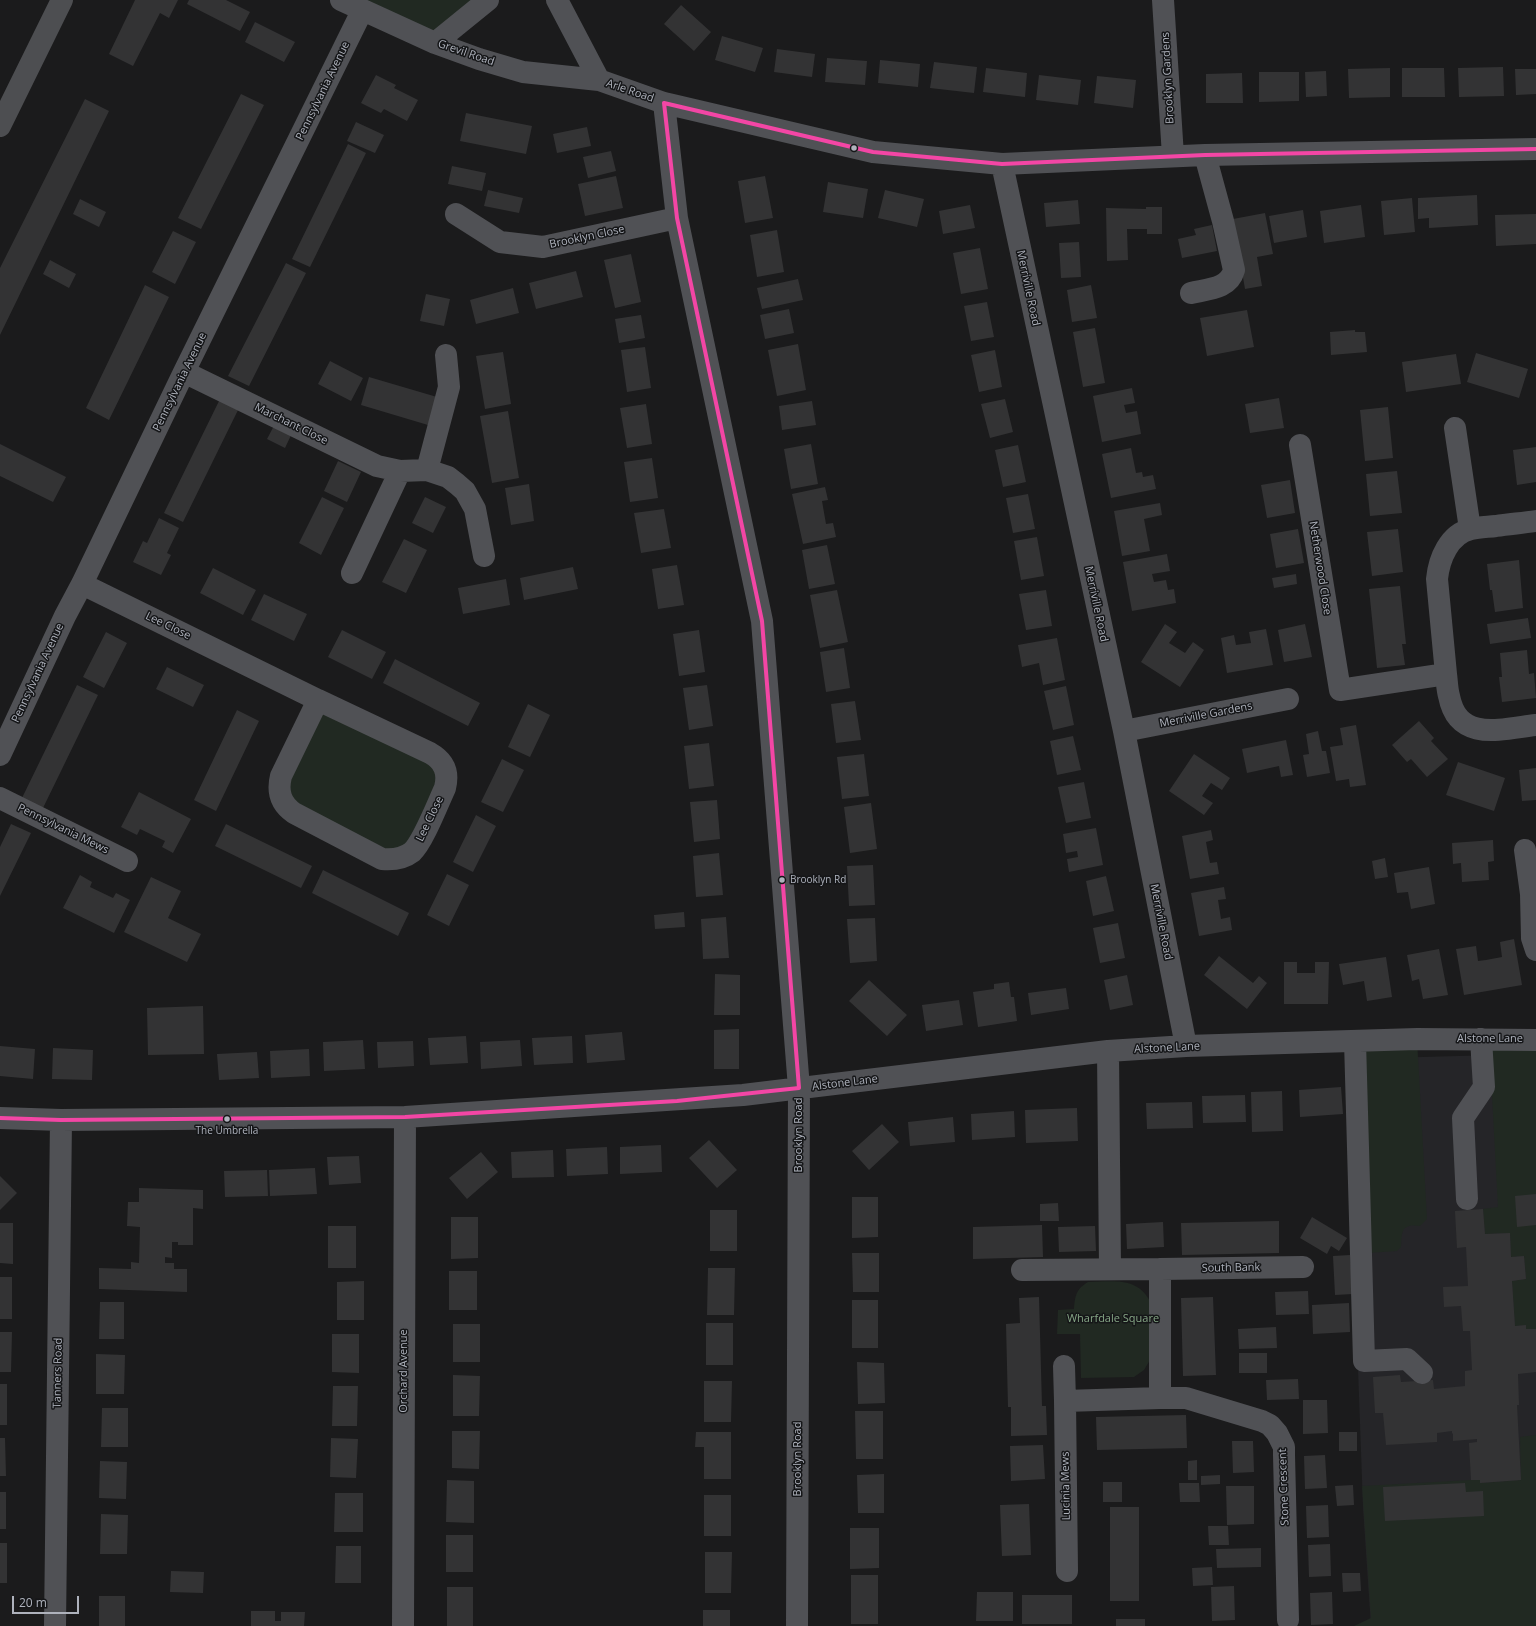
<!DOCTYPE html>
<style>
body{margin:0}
#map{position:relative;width:1536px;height:1626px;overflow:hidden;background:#1b1b1c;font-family:"Open Sans",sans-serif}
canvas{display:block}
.scale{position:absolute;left:12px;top:1596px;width:67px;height:18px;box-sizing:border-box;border:2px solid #aeb2bc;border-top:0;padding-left:5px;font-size:12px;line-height:14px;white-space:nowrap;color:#aeb2bc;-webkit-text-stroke:3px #151618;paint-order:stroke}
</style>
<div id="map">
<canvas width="1536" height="1626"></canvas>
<div class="scale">20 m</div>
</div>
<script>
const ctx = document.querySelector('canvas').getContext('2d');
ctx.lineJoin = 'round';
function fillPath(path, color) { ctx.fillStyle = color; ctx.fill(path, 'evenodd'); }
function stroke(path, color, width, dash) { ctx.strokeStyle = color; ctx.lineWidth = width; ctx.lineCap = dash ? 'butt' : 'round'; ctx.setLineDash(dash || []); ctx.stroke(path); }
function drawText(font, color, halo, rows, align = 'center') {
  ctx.font = font + ' "Open Sans",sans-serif'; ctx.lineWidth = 3; ctx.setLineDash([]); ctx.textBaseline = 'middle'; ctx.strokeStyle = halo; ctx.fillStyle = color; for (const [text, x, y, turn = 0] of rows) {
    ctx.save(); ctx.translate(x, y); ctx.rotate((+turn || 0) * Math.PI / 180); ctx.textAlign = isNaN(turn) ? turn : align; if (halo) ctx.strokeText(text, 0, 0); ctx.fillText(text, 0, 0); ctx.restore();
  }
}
fillPath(new Path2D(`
 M1494,1055H1536V1626H1371L1363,1507L1354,1258L1350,1059Z`), '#252528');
fillPath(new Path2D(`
 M341,0H488L435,43Z
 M318,700L444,766L404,856L294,813L281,776Z
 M1417,1039L1427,1219L1420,1226C1400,1223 1402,1233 1401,1247L1397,1251L1367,1253L1361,1041Z
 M1489,1040H1536V1329H1526V1325L1515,1326L1512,1281L1526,1279L1524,1256L1511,1257L1510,1233L1485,1234L1483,1209L1498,1207Z
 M1088,1282C1112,1282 1136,1276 1150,1301V1360L1144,1370L1134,1377L1081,1378L1080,1334H1057L1058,1310L1074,1309C1075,1296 1076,1289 1088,1282Z
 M1536,1435V1626H1354L1371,1618L1362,1486L1471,1480H1480L1481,1483L1521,1480L1520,1437Z`), '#212922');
fillPath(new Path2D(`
 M135,0H178L169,18L160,13L133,66L109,54Z
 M189,0H226L250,12L240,31L187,4Z
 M681,5L711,32L694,51L664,24Z
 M255,22L295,42L284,62L245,42Z
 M722,36L763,48L755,72L715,60Z
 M777,49L815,54L812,77L774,72Z
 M827,58L867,61L865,85L825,82Z
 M880,60L920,64L918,87L878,83Z
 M934,62L977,67L974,93L930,88Z
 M1503,67L1504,96L1459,97L1458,68Z
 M986,68L1027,73L1025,97L983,92Z
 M1390,68V97L1349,98L1348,69Z
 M1402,68H1444L1445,97H1402Z
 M1515,69H1536V94L1516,95Z
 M1326,71L1327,96L1306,97L1305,72Z
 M1259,72H1299V101L1259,102Z
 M1242,73L1243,103H1206V74Z
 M376,75L396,85L394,88L418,100L407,121L384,109L381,113L361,103Z
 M1039,75L1081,80L1078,105L1036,100Z
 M1097,76L1136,80L1133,108L1094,103Z
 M241,94L264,105L201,229L178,218Z
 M85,99L109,111L0,335V268Z
 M466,113L532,126L526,154L460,141Z
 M356,122L384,135L375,153L347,141Z
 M587,127L591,146L557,153L553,134Z
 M348,144L366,153L310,267L292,259Z
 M611,151L616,171L588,178L583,157Z
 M452,166L486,173L482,191L448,184Z
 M616,176L623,208L585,216L578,184Z
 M765,176L773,218L745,223L738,181Z
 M828,182L868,189L863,218L823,212Z
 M488,190L523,198L519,213L484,206Z
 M885,190L924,199L917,227L878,218Z
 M1477,195L1478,225L1429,228V218L1418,219V198Z
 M1412,198L1415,232L1384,235L1381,201Z
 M80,199L106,212L99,227L73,214Z
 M1078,200L1080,224L1046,227L1044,203Z
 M970,205L975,228L943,234L939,211Z
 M1361,205L1365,237L1324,243L1320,211Z
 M1146,207H1162V234H1147V229H1127L1128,260L1107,261L1106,208L1146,209Z
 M1303,210L1307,237L1274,243L1269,216Z
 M1265,213L1273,254L1257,257L1262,286L1245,289L1233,219Z
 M1536,214V244L1496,246L1495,215Z
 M1212,225L1217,251L1182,258L1178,239L1196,235L1194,229Z
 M777,230L784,272L757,277L750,235Z
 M173,231L196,242L175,284L152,272Z
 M1079,242L1081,277L1061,278L1059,243Z
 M980,248L988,289L961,294L953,253Z
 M631,254L641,302L615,308L604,260Z
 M50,260L76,274L69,288L43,274Z
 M286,263L306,273L249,386L228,376Z
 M576,271L583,297L536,309L529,283Z
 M798,279L803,300L762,309L757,288Z
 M145,285L169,297L109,420L86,408Z
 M1091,285L1097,318L1072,322L1067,290Z
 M513,288L519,313L476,324L470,300Z
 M426,294L450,299L444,326L420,321Z
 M987,302L994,337L971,341L964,306Z
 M789,309L794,333L765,339L760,315Z
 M1247,310L1254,347L1207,356L1200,318Z
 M641,315L645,338L619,343L615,319Z
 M1095,328L1105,383L1083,387L1073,332Z
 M1355,330V332H1365L1367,352L1331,355L1330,332Z
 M798,344L806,390L777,396L768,350Z
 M645,347L651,388L627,392L621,350Z
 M995,350L1002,387L979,392L971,355Z
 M503,352L511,404L485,409L476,356Z
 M1476,353L1528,369L1519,398L1467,382Z
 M1456,354L1461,384L1406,392L1402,362Z
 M330,361L363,378L351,401L318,384Z
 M369,377L437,397L428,425L361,405Z
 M1132,388L1135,403L1124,405L1126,413L1137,411L1141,434L1102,442L1093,396Z
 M1279,398L1284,428L1250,433L1245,404Z
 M220,399L239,408L183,522L164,513Z
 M1005,399L1013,432L990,438L981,404Z
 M812,401L816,425L782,430L779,406Z
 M646,404L652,444L627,448L620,408Z
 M1388,407L1393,458L1365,461L1360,410Z
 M508,411L519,478L492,483L480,416Z
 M276,422L293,431L285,448L267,439Z
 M0,444L66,477L53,502L0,476Z
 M811,444L818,484L791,489L784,449Z
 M1018,445L1026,482L1003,487L995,450Z
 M1536,447V482L1517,485L1513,450Z
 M1131,448L1136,473L1142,472L1143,477L1153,475L1156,489L1111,498L1102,454Z
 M652,458L658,498L630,502L624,462Z
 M338,461L361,472L347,502L324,491Z
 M1397,471L1402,513L1370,516L1366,474Z
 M1290,480L1295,513L1267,518L1261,485Z
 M529,484L534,521L511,525L505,488Z
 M825,487L828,500L822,501L826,524L833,523L836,537L803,544L792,494Z
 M1028,494L1035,529L1013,533L1006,498Z
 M322,497L344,508L321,555L299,543Z
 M425,497L446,507L433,533L412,523Z
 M1160,503L1162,515L1144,519L1150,551L1122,556L1114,511Z
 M664,509L671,548L641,553L634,513Z
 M159,518L179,528L167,553L171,555L161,575L133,562L143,541L147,543Z
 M1298,529L1304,563L1276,568L1270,534Z
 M1398,529L1403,572L1372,576L1367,532Z
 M1037,537L1044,576L1021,580L1014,541Z
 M404,539L427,550L406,593L382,582Z
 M827,545L835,584L809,589L802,550Z
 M1167,554L1170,571L1152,574L1154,582L1166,580L1168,590L1174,589L1176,603L1132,611L1123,562Z
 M1519,560L1523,608L1495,612L1492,590H1490L1487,564Z
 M677,565L684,605L658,609L652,569Z
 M573,567L578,589L524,600L520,578Z
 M213,568L256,590L243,615L200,593Z
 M1296,574L1297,584L1274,588L1272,578Z
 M506,579L510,605L463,614L458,588Z
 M1400,586L1406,644H1402L1405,665L1377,668L1369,589Z
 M837,590L848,642L820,648L810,595Z
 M1046,590L1052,626L1026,630L1019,594Z
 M264,594L307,614L294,641L251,620Z
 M1528,618L1531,638L1490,644L1487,624Z
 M1165,624L1177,632L1169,643L1185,653L1193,642L1204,650L1180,687L1141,662Z
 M1305,624L1312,657L1284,662L1278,630Z
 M1266,629L1273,665L1227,673L1221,638L1234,635L1236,645L1243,644L1251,643L1249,632Z
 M342,630L386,652L372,679L328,657Z
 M699,630L705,672L679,676L673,634Z
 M106,632L127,643L104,688L83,677Z
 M1057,638L1065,680L1043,685L1039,663L1022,667L1018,645Z
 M844,648L850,688L826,692L820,652Z
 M1527,650L1529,674L1534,673L1536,698L1502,702L1499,677H1502L1500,653Z
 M395,659L480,703L468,726L383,683Z
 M167,667L204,685L193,707L156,689Z
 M77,685L98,695L43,808L22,798Z
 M707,685L713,726L689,730L683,688Z
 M1066,686L1074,725L1053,730L1044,691Z
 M855,701L861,740L836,743L831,704Z
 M528,704L550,715L530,757L508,747Z
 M237,710L259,721L216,811L194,800Z
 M1419,721L1434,738L1431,741L1448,759L1427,777L1411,759L1407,762L1392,745Z
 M1356,725L1366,785L1350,787L1349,779L1336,781L1330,747L1343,745L1340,728Z
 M1318,731L1322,751H1326L1330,773L1307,777L1303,755L1309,754L1306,734Z
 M1073,736L1081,770L1057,775L1050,741Z
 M1286,740L1293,775L1281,777L1279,766L1247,773L1242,749Z
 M709,743L714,786L689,789L684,746Z
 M864,754L869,796L842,799L837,757Z
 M1194,754L1230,778L1222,790L1211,783L1206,790L1202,796L1213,803L1204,815L1169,791Z
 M502,759L524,770L503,812L481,802Z
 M1458,762L1505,778L1494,811L1446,795Z
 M1536,768V800L1522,801L1519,770Z
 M1084,782L1091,818L1066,823L1058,787Z
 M139,792L191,819L173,853L162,847L165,841L140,829L137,835L121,827Z
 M717,800L720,839L694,842L690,802Z
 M871,803L877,849L850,853L844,807Z
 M476,815L496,826L473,872L453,862Z
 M11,824L31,833L0,896V847Z
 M226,824L312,866L301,888L215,846Z
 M1096,828L1103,865L1069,872L1067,859L1078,857L1077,851L1066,853L1063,834Z
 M1211,830L1213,840L1206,842L1208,853L1210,863L1217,862L1219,874L1190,879L1182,836Z
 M1493,840L1494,861L1488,862L1489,880L1462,882L1461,863L1453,864L1452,843Z
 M719,853L723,895L696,897L693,856Z
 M1385,858L1388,877L1375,879L1372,861Z
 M873,865L875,905L849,906L847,866Z
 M1429,867L1435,904L1411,909L1408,892L1397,893L1394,873Z
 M323,870L409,913L398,936L312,893Z
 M447,874L469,885L449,926L427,915Z
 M80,875L92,882L90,887L113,898L116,893L130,900L114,933L63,908Z
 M1106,876L1114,911L1093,916L1086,881Z
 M151,877L181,891L168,918L201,934L187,962L124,932Z
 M1224,887L1226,899L1218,900L1221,919L1230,917L1232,930L1199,936L1191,893Z
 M684,912L685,927L655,929L654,915Z
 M726,917L729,958L703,959L701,919Z
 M875,918L877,961L850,963L847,919Z
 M1118,923L1125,958L1100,963L1093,928Z
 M1514,939L1522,985L1464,995L1456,949L1476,946L1478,961L1486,960L1502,957L1500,942Z
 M1439,949L1448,995L1423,999L1419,979L1412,981L1407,955Z
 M1219,956L1253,983L1259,976L1267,983L1247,1009L1204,975Z
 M1386,957L1392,997L1367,1001L1364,981L1343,985L1339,964Z
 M1284,962H1297V973H1315V962H1329L1328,1004H1284Z
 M715,974L740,975V1015H714Z
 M1127,975L1133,1005L1110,1010L1104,980Z
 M869,980L907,1015L887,1036L849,1001Z
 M1009,982L1011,997H1014L1017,1021L978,1027L973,992L994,989V984Z
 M1066,988L1069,1009L1031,1015L1028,993Z
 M959,1000L963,1025L926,1031L922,1005Z
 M203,1006L204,1054L148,1055L147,1008Z
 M739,1029V1069H714V1030Z
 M622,1032L625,1060L587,1063L585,1035Z
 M466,1036L468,1063L430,1065L428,1038Z
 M572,1036L573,1063L534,1065L532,1038Z
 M363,1040L365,1069L324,1071L323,1042Z
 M520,1040L522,1066L481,1069L480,1042Z
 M413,1041L414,1066L378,1068L377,1042Z
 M0,1046L35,1049L33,1079L0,1076Z
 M53,1048L93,1050L92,1080L52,1079Z
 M309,1049L310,1076L271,1078L270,1051Z
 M257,1052L259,1078L219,1080L217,1054Z
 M1341,1087L1343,1114L1300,1117L1299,1090Z
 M1282,1091L1283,1131L1252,1132L1251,1092Z
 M1245,1095L1246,1122L1203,1123L1202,1096Z
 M1192,1102L1193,1128L1147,1129L1146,1103Z
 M1077,1108L1078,1141L1026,1143L1025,1110Z
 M1014,1111L1015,1137L972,1140L971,1114Z
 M953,1117L955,1142L910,1146L908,1122Z
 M882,1124L899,1142L869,1170L852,1151Z
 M709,1140L737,1170L717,1188L689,1158Z
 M661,1145L662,1172L620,1174V1147Z
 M607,1147L608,1174L567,1176L566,1149Z
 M553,1150L554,1177L512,1178L511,1152Z
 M481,1152L498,1172L467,1199L449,1178Z
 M359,1156L361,1183L329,1185L327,1157Z
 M315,1168L317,1194L270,1196L269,1170Z
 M267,1170L268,1196L225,1197L224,1171Z
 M0,1176L17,1193L0,1210Z
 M139,1188L203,1190V1209L193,1208V1245H178V1242H172V1258L165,1257V1263H174V1269H187V1292L99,1289V1268L131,1269V1262L139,1263L140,1227L127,1226L128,1202H139Z
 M1536,1194V1225L1517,1227L1515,1196Z
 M852,1197H878V1237L852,1238Z
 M1058,1203L1059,1221H1040V1204Z
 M1483,1209L1485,1234L1510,1233L1511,1257L1524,1256L1526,1279L1512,1281L1515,1326L1526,1325V1329H1536V1372L1518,1374L1519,1405H1517L1521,1480L1480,1483V1480H1471L1469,1443L1477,1442V1439L1453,1441V1433L1452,1434V1431L1437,1433V1442L1386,1445L1383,1413H1375L1373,1377L1400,1375L1401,1382L1433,1380L1434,1389L1465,1386V1371L1472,1370L1470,1331H1463L1461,1306L1444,1307L1443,1287L1468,1286L1466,1247L1457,1248L1455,1211Z
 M710,1210H737V1251H710Z
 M451,1217H478V1258L451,1259Z
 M1312,1217L1347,1238L1339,1251L1331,1246L1327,1254L1300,1238Z
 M1279,1221V1253L1182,1255L1181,1223Z
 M1163,1222L1164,1247L1127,1249L1126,1224Z
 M0,1223H13V1264L0,1263Z
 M1042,1225L1043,1257L973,1259V1227Z
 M328,1226H356V1268H328Z
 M1095,1226L1096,1251L1059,1252L1058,1227Z
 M852,1253H879V1292H853Z
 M1350,1255L1353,1294L1335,1295L1333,1256Z
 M708,1268H735L734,1315H707Z
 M449,1271H477V1310H449Z
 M0,1277H12V1319H0Z
 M364,1281V1320H337V1282Z
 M1308,1291L1309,1314L1276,1315L1275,1292Z
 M1039,1297L1042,1406H1046L1047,1435L1011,1436V1407H1008L1006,1324L1020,1323L1019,1298Z
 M1213,1297L1216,1375L1183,1376L1181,1298Z
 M852,1300H878V1348H852Z
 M100,1302H124V1339H99Z
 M1349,1303L1350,1332L1313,1334L1312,1305Z
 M706,1323H733V1365H706Z
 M453,1324H480V1362H453Z
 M1276,1327L1277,1348L1239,1349L1238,1329Z
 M0,1332H12L11,1372H0Z
 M332,1334H359V1373L332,1372Z
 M1239,1353H1267V1373H1239Z
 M96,1354L125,1355L124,1394H96Z
 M857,1362L884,1363L885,1403L858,1404Z
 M453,1375L480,1376L479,1416H453Z
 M1298,1379L1299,1399L1267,1400L1266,1380Z
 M704,1381H732L731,1422H704Z
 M0,1384H7V1425H0Z
 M333,1386H358L357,1426H332Z
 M1303,1400H1327L1328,1433L1303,1434Z
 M102,1408H128V1447H101Z
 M855,1411H883V1459H856Z
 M1186,1415L1187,1448L1097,1450L1096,1417Z
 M452,1431H480L479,1469L452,1468Z
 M696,1432H731V1479H704V1447H695Z
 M1339,1432H1357V1451H1339Z
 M0,1438H5L6,1476H0Z
 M331,1438L358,1439L356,1478L330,1477Z
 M1232,1441H1253L1254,1472L1233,1473Z
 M1043,1445L1045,1479L1011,1481L1010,1446Z
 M1325,1455L1327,1488L1305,1489L1304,1456Z
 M1197,1460V1480H1188V1461Z
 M100,1461L127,1462L126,1499L99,1498Z
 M884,1474V1513H858L857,1475Z
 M1220,1475V1484L1201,1485V1476Z
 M447,1480L474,1481V1523L446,1522Z
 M1103,1482H1122V1502H1103Z
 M1179,1483H1199L1200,1502H1180Z
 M1465,1483L1466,1492L1483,1491L1484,1516L1385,1521L1383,1487Z
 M1353,1485L1354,1505L1337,1506L1335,1486Z
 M1226,1486H1254V1524L1227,1525Z
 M0,1492H6V1529H0Z
 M335,1493H363V1532H334Z
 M704,1495H731V1536H704Z
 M1029,1504L1031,1555L1002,1556L1000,1505Z
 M1328,1505L1329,1537L1307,1538L1306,1506Z
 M1110,1507H1139V1601H1110Z
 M101,1514L128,1515L127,1554H100Z
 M1208,1526H1228L1229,1545H1209Z
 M850,1528H879V1568L850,1569Z
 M446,1535H473V1572H446Z
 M0,1543H7V1583H0Z
 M1330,1544L1331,1576L1309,1577L1308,1545Z
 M336,1546H361V1583H335Z
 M1261,1548V1567L1217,1568L1216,1549Z
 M705,1552H732L731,1593H705Z
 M1212,1567L1213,1585L1193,1586L1192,1568Z
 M171,1571L204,1572L203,1593L170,1592Z
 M1342,1573H1360L1361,1591L1343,1592Z
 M851,1575H878V1624H851Z
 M1234,1586L1235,1620L1212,1621L1211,1587Z
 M447,1587H473V1626H447Z
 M977,1592H1013V1621H976Z
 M1332,1592L1333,1624L1311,1625L1310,1593Z
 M1022,1595H1072V1624H1022Z
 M99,1596H125V1626H99Z
 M703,1610H730V1626H703Z
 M251,1611H275V1621H281V1612H305L304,1626H251Z
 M1116,1619H1145V1626H1116Z`), '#333334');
stroke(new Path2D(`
 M341,0L435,43L479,59L523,72L599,80L664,103L873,152L1002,164L1205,155L1536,149
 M557,0L599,80
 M1163,0L1173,156
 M435,43L488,0
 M664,103L677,218L762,621L799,1088L797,1626
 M1002,164L1124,731L1186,1046
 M456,214L500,242L543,247L677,218
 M1191,293C1208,289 1229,289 1234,270L1223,221L1205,155
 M184,372L377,466L400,471L427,470L448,477L457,484L465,491L475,509L484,556
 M1455,428L1470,529
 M1300,445L1340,690L1446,674L1437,579C1439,559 1449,534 1471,529C1479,527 1488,527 1496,526C1509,524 1523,523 1536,521
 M427,470L449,387L446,355
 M352,573L400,471
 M82,584L318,700L281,776C277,792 281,804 294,813L382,859C393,860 403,859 412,852C423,842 438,803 445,788C449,772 444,761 430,753L318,700
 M1446,674C1447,681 1447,689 1449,696C1458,743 1502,729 1536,725
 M1124,731L1288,699
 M0,755L65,616L82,584L184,372L362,11
 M0,798L127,861
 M1525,850L1531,894L1532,938L1536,950
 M1355,1041L1364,1361L1407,1359L1422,1373
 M1108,1051L1110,1269
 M0,1118L61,1120L405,1117L743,1095L1108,1051L1186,1046L1417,1039L1536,1040
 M1467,1199L1463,1118L1484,1087L1481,1039
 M1160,1269L1303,1267
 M1022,1270L1160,1269V1398L1065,1401L1064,1366
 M1160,1398H1186L1262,1421L1270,1425L1277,1433L1284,1447V1455L1288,1620
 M1065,1401L1067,1571
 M55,1626L61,1120
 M403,1626L405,1117`), '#505155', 22);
stroke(new Path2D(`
 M0,126L62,0`), '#4d4e51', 22);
stroke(new Path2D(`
 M0,1118L61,1120L405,1117L677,1101L799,1088L762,621L677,218L664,103L873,152L1002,164L1205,155L1536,149`), '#f346a5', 4);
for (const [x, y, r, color] of [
 [854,148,3.5,"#aeb2bc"],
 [782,880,3.5,"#aeb2bc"],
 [227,1119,3.5,"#aeb2bc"]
]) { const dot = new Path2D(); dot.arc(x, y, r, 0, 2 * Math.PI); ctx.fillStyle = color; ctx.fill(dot); stroke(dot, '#151618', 1.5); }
drawText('10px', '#aeb2bc', '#151618', [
 ["Brooklyn Rd",790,880],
 ["The Umbrella",227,1131,"center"]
], 'left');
drawText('11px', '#aeb2bc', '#151618', [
 ["Grevil Road",466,53,19],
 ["Brooklyn Gardens",1168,78,-93],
 ["Pennsylvania Avenue",323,91,-64],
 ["Arle Road",630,91,19],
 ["Brooklyn Close",587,237,-12],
 ["Merriville Road",1028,288,78],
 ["Pennsylvania Avenue",180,382,-64],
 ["Marchant Close",291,424,26],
 ["Netherwood Close",1320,568,81],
 ["Merriville Road",1096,604,78],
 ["Lee Close",168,626,26],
 ["Pennsylvania Avenue",38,673,-65],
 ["Merriville Gardens",1206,715,-11],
 ["Lee Close",430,819,-64],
 ["Pennsylvania Mews",63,829,26],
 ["Merriville Road",1161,922,79],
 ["Alstone Lane",1490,1039],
 ["Alstone Lane",1167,1048,-3],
 ["Alstone Lane",845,1083,-7],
 ["Brooklyn Road",799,1135,-90],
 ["South Bank",1231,1268,-1],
 ["Orchard Avenue",404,1371,-90],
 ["Tanners Road",58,1373,-89],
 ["Brooklyn Road",798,1459,-90],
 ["Lucinia Mews",1066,1486,-91],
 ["Stone Crescent",1284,1487,-92]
]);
drawText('11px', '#86a686', '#151618', [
 ["Wharfdale Square",1113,1319]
]);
</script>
